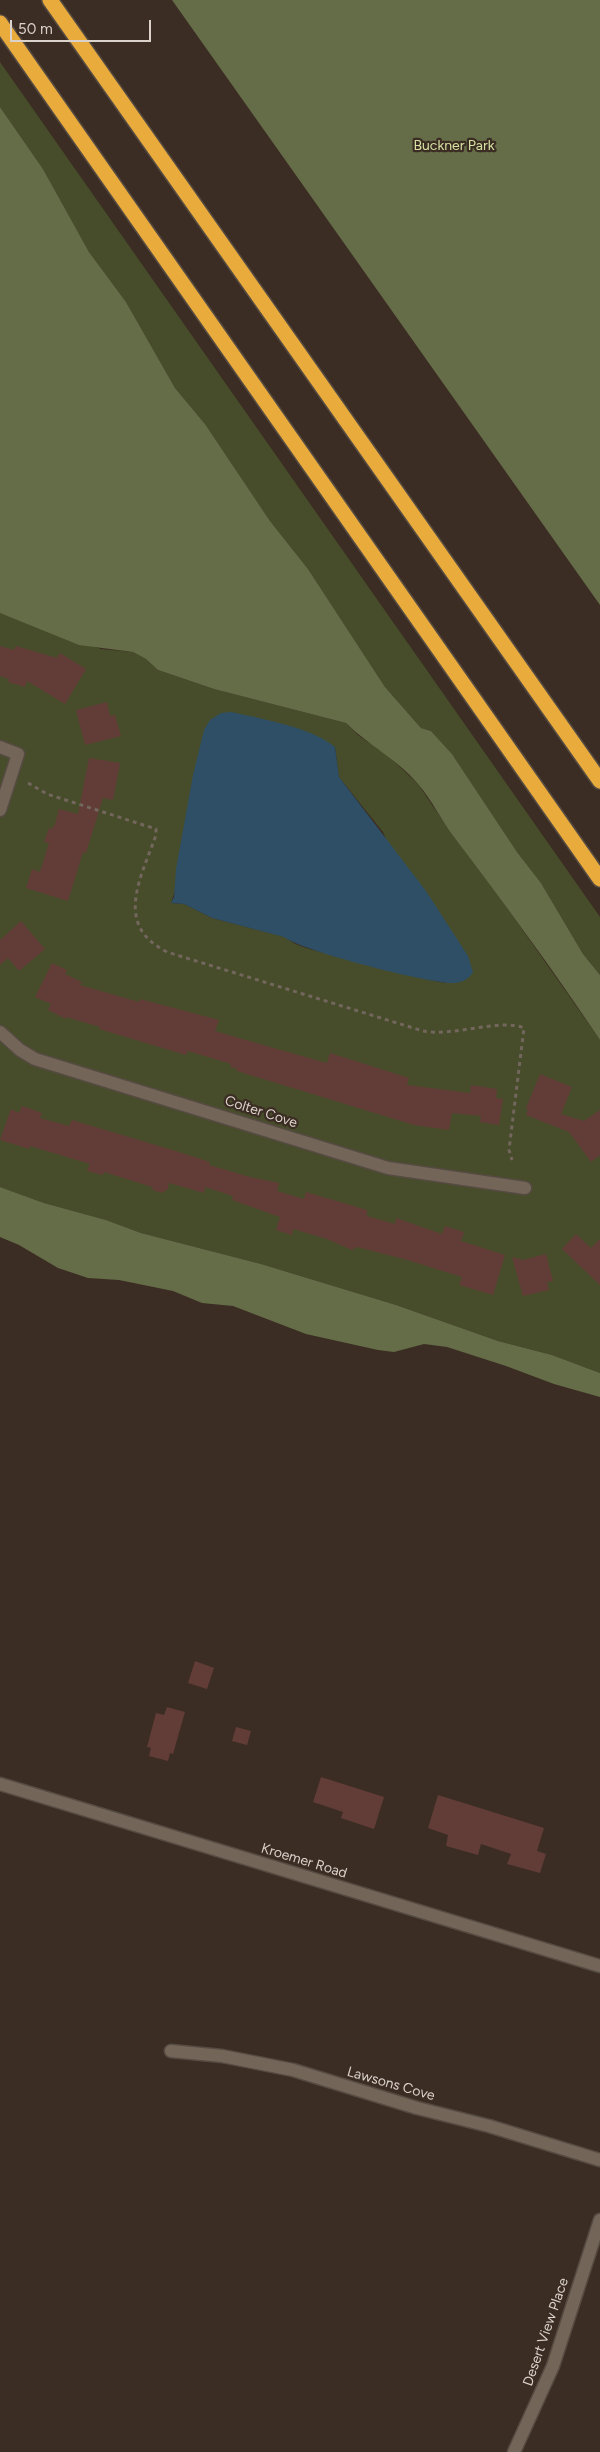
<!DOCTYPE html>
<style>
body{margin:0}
#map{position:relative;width:600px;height:2452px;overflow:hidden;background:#3b2d23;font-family:Figtree,sans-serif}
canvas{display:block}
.scale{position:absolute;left:10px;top:20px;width:141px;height:22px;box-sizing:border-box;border:2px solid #dbd2cc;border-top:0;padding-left:6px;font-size:15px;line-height:18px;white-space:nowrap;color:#dbd2cc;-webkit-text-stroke:4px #3b2d23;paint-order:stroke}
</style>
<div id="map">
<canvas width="600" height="2452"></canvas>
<div class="scale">50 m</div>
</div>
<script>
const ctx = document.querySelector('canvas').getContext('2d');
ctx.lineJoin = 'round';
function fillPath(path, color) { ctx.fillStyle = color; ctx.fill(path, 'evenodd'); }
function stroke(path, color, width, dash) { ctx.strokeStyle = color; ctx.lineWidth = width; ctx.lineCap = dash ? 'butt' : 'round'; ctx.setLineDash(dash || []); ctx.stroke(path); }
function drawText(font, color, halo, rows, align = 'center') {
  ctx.font = font + ' Figtree,sans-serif'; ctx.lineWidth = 4.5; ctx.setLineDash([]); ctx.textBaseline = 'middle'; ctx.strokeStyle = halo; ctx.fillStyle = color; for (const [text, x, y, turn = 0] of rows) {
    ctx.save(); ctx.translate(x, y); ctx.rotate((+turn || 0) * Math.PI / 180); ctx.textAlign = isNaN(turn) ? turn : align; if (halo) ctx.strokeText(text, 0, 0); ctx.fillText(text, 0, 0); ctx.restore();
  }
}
fillPath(new Path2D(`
 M0,62L600,917V975L583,954L541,883L517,852L452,754L431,731L421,728L385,687L308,569L270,521L205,424L175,388L126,302L89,252L43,169L0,107Z
 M0,613L101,649L133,652L146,659L158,670L214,689L346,723L359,736L385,753L418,784L445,824L496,892L600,1040V1373L552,1355L498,1341L396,1305L261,1264L141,1233L106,1220L44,1203L0,1187ZM231,712L306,733L335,747L339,777L383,832L445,983C408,976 372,966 335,956C319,951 297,948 285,937L212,918L184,904L171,903Z`), '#474d2a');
fillPath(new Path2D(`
 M172,0H600V605Z
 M0,107L43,169L89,252L126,302L175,388L205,424L270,521L308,569L385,687L421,728L431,731L452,754L517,852L541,883L583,954L600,975V1040C554,971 504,903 454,837C441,820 432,800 418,784C397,759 368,745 346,723L214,689L158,670L146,659L133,652L79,645L0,613Z
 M0,1187L44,1203L106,1220L141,1233L261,1264L396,1305L498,1341L552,1355L600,1373V1397L554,1384L506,1366L447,1347L424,1344L394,1352L378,1350L306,1334L233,1306L202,1303L173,1291L119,1280L88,1278L58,1268L19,1245L0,1237Z`), '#656c48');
fillPath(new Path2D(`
 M231,712C262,719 311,727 335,747L339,777L426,891L468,956L473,972C469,979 463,982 455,983C433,985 299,950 284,937L212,918L184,904L171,903L174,897L176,869L193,775L204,730L210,720L221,713Z`), '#2f4f66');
fillPath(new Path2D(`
 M0,646L14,650L16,646L57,658L60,653L86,669L65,704L27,681L25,687L8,682L9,679L0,676Z
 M107,702L110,716L115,715L121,736L85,745L76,710Z
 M89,758L120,763L113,800L103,798L86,853L83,852L68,901L26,888L32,869L40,872L49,843L44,842L49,828L52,829L55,824L59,809L78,814Z
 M21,921L45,949L19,971L8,958L0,965V940Z
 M52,963L67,970L65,974L82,982L80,985L139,1002L140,999L219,1020L215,1031L277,1049L327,1063L330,1053L409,1078L407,1085L470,1093L471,1085L497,1089L496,1098L503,1099L499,1125L480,1122L481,1116L452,1113L449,1130L414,1125L237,1071V1069L230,1067L231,1064L188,1051L186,1055L99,1029L100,1027L66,1017V1019L48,1010L51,1004L35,997Z
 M540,1074L572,1087L561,1114L584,1121L600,1110V1155L591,1162L569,1132L526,1115L528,1109L526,1108Z
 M22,1106L42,1113L40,1118L69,1126L72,1120L179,1152L210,1162L209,1165L250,1177L279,1183L277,1191L304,1199L306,1192L367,1210V1216L395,1224L396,1218L442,1234L445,1226L464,1232L461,1241L505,1255L493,1295L459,1285L462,1277L404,1259L357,1247L352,1250L327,1239L293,1229L292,1235L276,1230L280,1217L232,1200L233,1196L205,1187L204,1193L169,1183L168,1189L162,1193L153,1190L152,1187L104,1172L103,1175L87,1171L90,1164L30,1146L29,1149L0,1140L11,1109L19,1113Z
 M576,1234L591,1248L600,1239V1285L562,1249Z
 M546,1254L553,1281L547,1282L549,1290L523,1296L512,1257L523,1260Z
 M195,1661L214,1668L207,1689L188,1683Z
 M167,1707L185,1712L173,1754L170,1753L168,1761L149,1756L151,1748L147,1747L156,1713L164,1715Z
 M236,1727L251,1731L247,1745L232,1741Z
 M321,1777L384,1797L374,1829L341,1818L343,1812L313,1802Z
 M438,1795L544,1828L537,1851L546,1854L540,1873L507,1864L511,1854L481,1844L478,1855L446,1846L448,1835L428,1828Z`), '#623d37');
const minor = new Path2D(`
 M0,747L18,754L0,810
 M0,1032L20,1050L35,1059L388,1168L525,1188
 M0,1784L600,1966
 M171,2051L222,2056L293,2070L417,2108L489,2126L600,2160
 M514,2452L553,2366L600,2220`);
const motorway = new Path2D(`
 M50,0L600,781
 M0,23L600,879`);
stroke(minor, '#564b42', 15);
stroke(motorway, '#564b42', 18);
stroke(new Path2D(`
 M28,783L47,794L156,829V835C141,878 113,925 167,952L423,1031C452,1037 501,1018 524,1028L509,1150L512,1160`), '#72665d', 3, [4, 4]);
stroke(minor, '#746559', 12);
stroke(motorway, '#e8ab3c', 15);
drawText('14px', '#d6e2a3', '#3b2d23', [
 ["Buckner Park",454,146]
]);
drawText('14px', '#dbd2cc', '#3b2d23', [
 ["Colter Cove",261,1112,18],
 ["Kroemer Road",304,1861,17],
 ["Lawsons Cove",391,2084,16],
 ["Desert View Place",546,2332,-71]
]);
</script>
